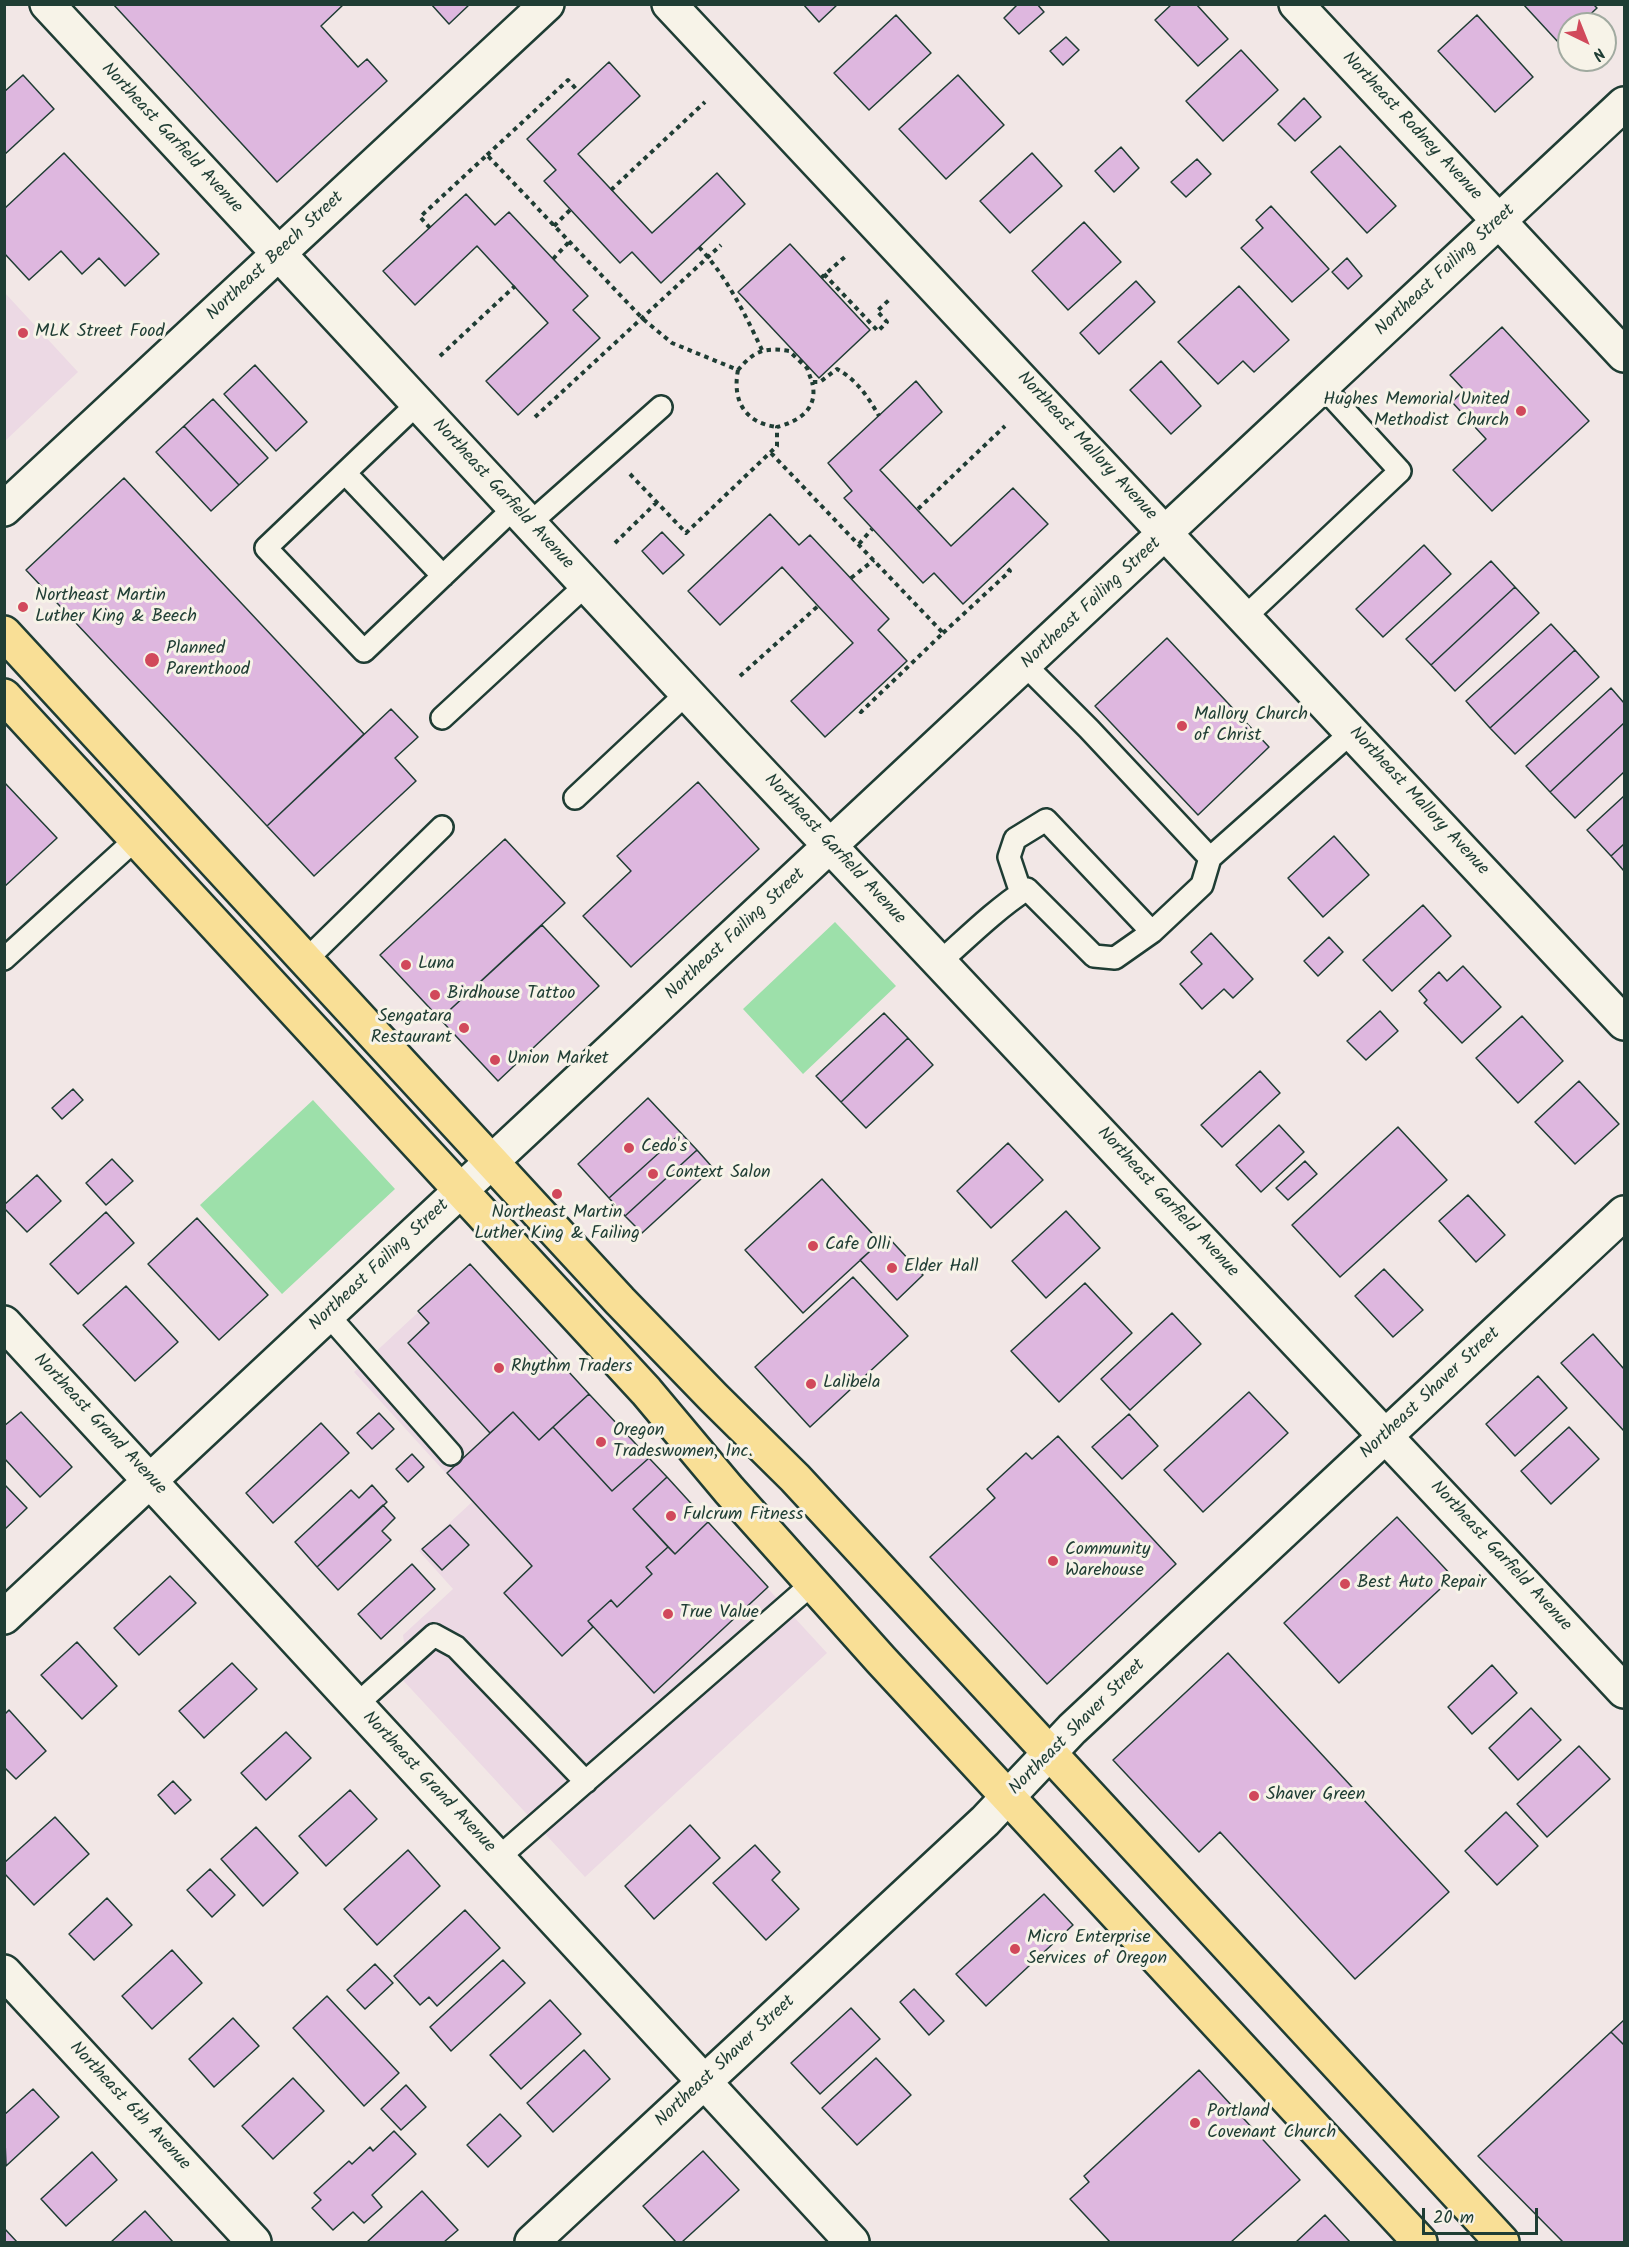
<!DOCTYPE html>
<style>
body{margin:0}
#map{position:relative;width:1629px;height:2247px;overflow:hidden;background:#f2e7e6;font-family:Kalam,sans-serif}
canvas{display:block}
.frame{position:absolute;inset:0;border:6px solid #1f3d34;pointer-events:none}
.north{position:absolute;left:1557px;top:12px;width:60px;height:60px;box-sizing:border-box;background:#f7f3e8;border:2px solid #a1aaa0;border-radius:50%;rotate:137deg;font-size:16px;font-weight:700;line-height:24px;text-align:center;color:#1f3d34}
.north::after{content:'';display:block;margin:auto;width:21px;height:27px;background:#d1495b;clip-path:polygon(50% 0,100% 100%,50% 72%,0 100%)}
.scale{position:absolute;left:1422px;top:2208px;width:116px;height:27px;box-sizing:border-box;border:3px solid #1f3d34;border-top:0;padding-left:8px;font-size:18px;line-height:21px;white-space:nowrap;color:#1f3d34;-webkit-text-stroke:4px #f7f3e8;paint-order:stroke}
</style>
<div id="map">
<canvas width="1629" height="2247"></canvas>
<div class="frame"></div>
<div class="north">N</div>
<div class="scale">20 m</div>
</div>
<script>
const ctx = document.querySelector('canvas').getContext('2d');
ctx.lineJoin = 'round';
function fillPath(path, color) { ctx.fillStyle = color; ctx.fill(path, 'evenodd'); }
function stroke(path, color, width, dash) { ctx.strokeStyle = color; ctx.lineWidth = width; ctx.lineCap = dash ? 'butt' : 'round'; ctx.setLineDash(dash || []); ctx.stroke(path); }
function drawText(font, color, halo, rows, align = 'center') {
  ctx.font = font + ' Kalam,sans-serif'; ctx.lineWidth = 6; ctx.setLineDash([]); ctx.textBaseline = 'middle'; ctx.strokeStyle = halo; ctx.fillStyle = color; for (const [text, x, y, turn = 0] of rows) {
    ctx.save(); ctx.translate(x, y); ctx.rotate((+turn || 0) * Math.PI / 180); ctx.textAlign = isNaN(turn) ? turn : align; if (halo) ctx.strokeText(text, 0, 0); ctx.fillText(text, 0, 0); ctx.restore();
  }
}
fillPath(new Path2D(`
 M5,293L78,372L5,441Z
 M470,1264L827,1653L585,1877L388,1664L405,1648L403,1635L453,1589L419,1551L472,1502L354,1372Z`), '#ecd9e4');
fillPath(new Path2D(`
 M835,922L896,986L803,1074L743,1009Z
 M313,1100L395,1189L282,1294L200,1205Z`), '#9de0aa');
const building = new Path2D(`
 M113,4H344L321,26L358,67L367,59L387,81L277,182Z
 M431,4H470L449,24Z
 M803,4H838L819,22Z
 M1018,4H1037L1044,12L1019,34L1004,18Z
 M1172,4H1196L1228,39L1198,66L1155,20Z
 M1523,4H1593L1597,8L1580,24H1569V34L1559,43Z
 M896,15L931,53L869,110L834,73Z
 M1477,15L1533,77L1495,112L1438,51Z
 M1066,37L1079,50L1063,65L1050,51Z
 M1241,50L1278,90L1223,141L1186,101Z
 M609,62L640,96L578,154L652,233L717,173L745,204L661,283L632,252L620,263L544,181L556,170L527,139Z
 M23,75L54,109L4,155V92Z
 M958,75L1004,125L946,179L899,129Z
 M1304,98L1321,117L1295,141L1278,124Z
 M1340,146L1396,206L1367,233L1311,172Z
 M1121,147L1139,168L1114,192L1095,171Z
 M64,153L159,254L125,286L99,258L82,274L61,251L29,280L4,253V209Z
 M1032,153L1062,186L1010,233L980,201Z
 M1197,159L1211,174L1186,197L1171,182Z
 M466,194L495,225L509,212L588,296L573,310L600,338L518,415L486,381L548,323L477,246L415,305L383,271Z
 M1271,206L1329,269L1292,302L1241,248L1263,228L1256,220Z
 M1084,222L1121,262L1068,310L1032,271Z
 M790,244L870,330L819,378L738,292Z
 M1347,258L1362,276L1348,289L1332,272Z
 M1136,281L1155,302L1099,354L1080,333Z
 M1239,286L1289,340L1254,372L1243,361L1218,384L1178,342Z
 M1502,327L1589,421L1492,511L1453,470L1486,439L1452,402L1464,390L1450,375Z
 M1161,361L1201,406L1171,434L1130,390Z
 M255,365L307,422L276,451L224,394Z
 M916,381L942,412L880,470L951,546L1013,488L1048,524L963,604L934,573L923,583L844,498L852,491L828,463Z
 M213,399L268,458L239,485L184,426Z
 M184,426L239,485L211,511L156,452Z
 M124,478L364,734L267,826L26,570Z
 M770,514L799,545L810,535L889,619L878,630L907,661L825,737L791,701L853,643L818,606L782,567L720,625L688,591Z
 M662,532L684,555L663,574L642,551Z
 M1424,545L1451,574L1383,637L1356,609Z
 M1491,561L1515,587L1431,665L1406,639Z
 M1515,587L1539,613L1455,691L1431,665Z
 M1551,624L1575,650L1490,728L1466,701Z
 M1167,638L1269,747L1198,815L1095,706Z
 M1575,650L1599,677L1515,754L1490,728Z
 M1611,688L1624,703V723L1550,792L1526,766Z
 M391,709L418,737L395,758L416,781L314,876L267,826Z
 M1624,723V772L1575,818L1550,792Z
 M4,782L57,838L4,887Z
 M698,782L759,849L631,967L583,916L631,871L617,856Z
 M1624,796V844L1611,856L1587,830Z
 M1334,836L1369,875L1323,917L1288,878Z
 M505,839L565,903L440,1019L380,955Z
 M1624,844V871L1611,856Z
 M1423,905L1451,936L1392,991L1363,960Z
 M542,925L599,986L498,1081L440,1019Z
 M1211,933L1253,979L1233,998L1224,989L1202,1009L1180,984L1202,964L1191,952Z
 M1329,937L1343,952L1318,976L1304,961Z
 M1463,966L1501,1007L1462,1043L1424,1003L1427,1000L1419,991L1439,972L1447,981Z
 M1380,1011L1398,1031L1366,1060L1347,1041Z
 M884,1013L908,1038L841,1102L816,1076Z
 M1522,1016L1563,1061L1518,1103L1476,1058Z
 M908,1038L933,1065L866,1128L841,1102Z
 M1260,1071L1280,1093L1222,1147L1201,1125Z
 M1579,1081L1619,1124L1575,1164L1535,1122Z
 M73,1089L83,1100L62,1119L52,1108Z
 M648,1098L681,1133L609,1198L578,1164Z
 M1279,1125L1304,1152L1261,1192L1236,1165Z
 M1398,1127L1447,1180L1340,1277L1292,1225Z
 M681,1133L697,1150L625,1216L609,1198Z
 M1008,1143L1043,1180L991,1228L957,1191Z
 M697,1150L713,1168L642,1233L625,1216Z
 M112,1159L133,1181L106,1205L86,1183Z
 M1305,1161L1317,1174L1288,1200L1276,1188Z
 M37,1175L61,1201L27,1232L4,1208V1205Z
 M822,1179L880,1242L803,1313L745,1250Z
 M1468,1195L1505,1235L1476,1262L1439,1221Z
 M1066,1211L1100,1248L1046,1298L1012,1261Z
 M106,1212L134,1243L78,1294L50,1264Z
 M197,1218L268,1295L219,1340L148,1264Z
 M887,1236L923,1275L897,1300L860,1260Z
 M470,1264L589,1394L539,1440L513,1412L490,1433L408,1343L429,1323L418,1311Z
 M1384,1269L1423,1310L1393,1337L1355,1296Z
 M853,1277L908,1336L810,1427L755,1367Z
 M1085,1283L1132,1333L1059,1402L1011,1351Z
 M126,1286L178,1342L135,1381L83,1325Z
 M1172,1313L1201,1344L1130,1410L1101,1379Z
 M1593,1334L1624,1369V1431L1561,1363Z
 M1538,1376L1567,1408L1515,1456L1486,1424Z
 M1249,1392L1288,1433L1203,1512L1164,1470Z
 M589,1394L649,1458L612,1491L553,1427Z
 M21,1412L72,1467L40,1497L4,1458V1426Z
 M513,1412L539,1440L553,1427L612,1491L649,1458L667,1477L633,1509L668,1547L646,1567L652,1574L617,1607L611,1600L588,1621L593,1627L562,1656L504,1593L532,1566L447,1473Z
 M379,1413L394,1429L372,1449L357,1433Z
 M1129,1414L1158,1446L1122,1479L1092,1447Z
 M321,1423L349,1453L273,1523L246,1493Z
 M1569,1427L1599,1459L1551,1504L1521,1471Z
 M1058,1436L1176,1564L1047,1684L930,1557L995,1498L987,1489L1026,1453L1032,1459Z
 M412,1454L424,1467L408,1482L396,1469Z
 M667,1477L708,1522L675,1554L633,1509Z
 M4,1484L27,1508L4,1530Z
 M372,1485L387,1502L317,1567L295,1542L351,1490L359,1498Z
 M383,1505L395,1518L382,1531L391,1540L338,1590L317,1567Z
 M1397,1517L1453,1577L1339,1683L1284,1623Z
 M708,1522L768,1587L654,1693L588,1621L611,1600L617,1607L652,1574L646,1567L668,1547L675,1554Z
 M450,1525L469,1545L442,1570L422,1549Z
 M412,1564L435,1589L381,1639L358,1614Z
 M170,1576L196,1603L139,1655L114,1628Z
 M77,1642L117,1686L82,1719L41,1675Z
 M1228,1653L1449,1892L1355,1979L1220,1832L1199,1852L1113,1760Z
 M232,1663L257,1689L204,1738L179,1711Z
 M1492,1665L1517,1693L1472,1734L1448,1707Z
 M1531,1708L1561,1740L1518,1780L1489,1748Z
 M9,1710L46,1751L16,1779L4,1767V1715Z
 M286,1732L311,1758L266,1800L241,1773Z
 M1579,1746L1610,1779L1547,1837L1517,1804Z
 M173,1781L191,1800L175,1814L158,1795Z
 M350,1790L377,1819L326,1866L299,1836Z
 M1506,1812L1538,1846L1497,1885L1465,1851Z
 M55,1817L89,1854L34,1905L4,1873V1863Z
 M690,1825L720,1858L654,1919L625,1886Z
 M256,1827L298,1873L263,1906L221,1859Z
 M755,1845L780,1872L772,1880L799,1909L766,1940L713,1883Z
 M408,1850L440,1886L377,1945L344,1909Z
 M210,1869L235,1895L212,1917L187,1890Z
 M1044,1894L1073,1925L986,2006L956,1974Z
 M107,1898L132,1925L94,1960L69,1934Z
 M465,1910L500,1948L437,2006L429,1997L420,2005L394,1976Z
 M172,1950L202,1983L152,2029L122,1996Z
 M503,1960L525,1983L451,2051L430,2027Z
 M375,1964L393,1983L365,2009L347,1990Z
 M914,1989L944,2021L929,2035L900,2002Z
 M327,1996L399,2073L364,2106L293,2028Z
 M550,2000L581,2034L521,2089L490,2055Z
 M851,2008L880,2039L820,2094L791,2063Z
 M233,2018L259,2046L214,2087L189,2059Z
 M1624,2020V2045L1611,2032Z
 M1611,2032L1624,2045V2242H1563L1478,2156Z
 M584,2050L610,2079L553,2132L527,2103Z
 M876,2058L911,2095L857,2145L822,2108Z
 M1199,2070L1300,2180L1231,2242H1110L1070,2199L1089,2182L1084,2176Z
 M293,2078L324,2111L273,2159L242,2126Z
 M406,2085L426,2107L401,2130L381,2109Z
 M33,2089L59,2117L6,2166L4,2115Z
 M500,2114L521,2136L488,2167L467,2145Z
 M394,2131L416,2154L372,2195L382,2207L364,2223L353,2212L333,2230L312,2208L321,2200L314,2193L349,2161L352,2164L370,2147L373,2151Z
 M703,2151L739,2190L682,2242H676L643,2206Z
 M92,2152L117,2180L66,2226L41,2199Z
 M422,2191L458,2230L444,2242H367Z
 M145,2211L173,2242H111Z
 M1325,2215L1350,2242H1296Z
 M4,2228L17,2242H4Z`);
fillPath(building, '#deb7df');
stroke(building, '#1f3d34', 1.5);
const lane = new Path2D(`
 M417,404L266,548L364,651L514,508
 M345,473L443,576
 M529,524L661,407
 M1245,617L1400,471L1323,387
 M1025,665L1089,729L1210,858
 M442,718L586,585
 M575,798L687,693
 M1152,932L1202,885L1210,858L1352,732
 M4,959L136,839
 M306,960L442,827
 M940,962C968,937 995,910 1027,889L1094,956L1115,958L1152,932L1046,820L1015,839L1009,857L1021,893
 M328,1315L451,1454
 M356,1705L434,1635L456,1647L586,1782
 M498,1858L812,1584`);
const street = new Path2D(`
 M47,4C306,286 567,567 830,846C1095,1128 1361,1408 1624,1691
 M669,4L1624,1023
 M1296,4L1624,355
 M4,509L547,4
 M4,1323L852,2242
 M4,1617L1624,104
 M4,1972L254,2242
 M532,2242L985,1821L1072,1729L1624,1213`);
const primary = new Path2D(`
 M4,633L620,1301L713,1397L795,1478L1502,2242
 M4,696L646,1391L729,1490L881,1660L1420,2242`);
stroke(lane, '#1f3d34', 26);
stroke(street, '#1f3d34', 38);
stroke(primary, '#1f3d34', 38);
stroke(new Path2D(`
 M487,155L568,80L578,91
 M611,190L705,102
 M554,226L571,209
 M430,228L420,217L487,155L643,319L672,343L738,370C754,351 764,347 789,351L807,368L812,382H820L837,369C857,380 868,397 879,416
 M699,247C727,277 745,314 762,350
 M553,259L569,242
 M824,274L878,331L887,322L877,311L889,300
 M821,278L847,255
 M440,356L515,286
 M738,370C732,401 745,423 777,427
 M535,417L721,245
 M771,453L943,633L861,712L857,708
 M630,474L686,533L777,446V427C800,421 819,408 812,382
 M918,509L1005,426
 M615,543L658,501
 M859,544L872,529
 M851,578L874,560
 M943,633L1010,571L1004,565
 M740,676L818,606`), '#1f3d34', 4, [4.5, 4.5]);
stroke(lane, '#f7f3e8', 21);
stroke(street, '#f7f3e8', 33);
stroke(primary, '#f9df96', 33);
for (const [x, y, r, color] of [
 [23,333,6,"#d1495b"],
 [1521,411,6,"#d1495b"],
 [23,607,6,"#d1495b"],
 [152,660,8,"#d1495b"],
 [1182,726,6,"#d1495b"],
 [406,965,6,"#d1495b"],
 [435,995,6,"#d1495b"],
 [464,1028,6,"#d1495b"],
 [495,1060,6,"#d1495b"],
 [629,1148,6,"#d1495b"],
 [653,1174,6,"#d1495b"],
 [557,1194,6,"#d1495b"],
 [813,1246,6,"#d1495b"],
 [892,1268,6,"#d1495b"],
 [499,1368,6,"#d1495b"],
 [811,1384,6,"#d1495b"],
 [601,1442,6,"#d1495b"],
 [671,1516,6,"#d1495b"],
 [1053,1561,6,"#d1495b"],
 [1345,1584,6,"#d1495b"],
 [668,1614,6,"#d1495b"],
 [1254,1796,6,"#d1495b"],
 [1015,1949,6,"#d1495b"],
 [1195,2123,6,"#d1495b"]
]) { const dot = new Path2D(); dot.arc(x, y, r, 0, 2 * Math.PI); ctx.fillStyle = color; ctx.fill(dot); stroke(dot, '#f7f3e8', 2); }
drawText('18px', '#1f3d34', '#f7f3e8', [
 ["Northeast Rodney Avenue",1411,127,47],
 ["Northeast Garfield Avenue",171,139,47],
 ["Northeast Beech Street",276,257,-43],
 ["Northeast Failing Street",1446,271,-43],
 ["Northeast Mallory Avenue",1086,447,47],
 ["Northeast Garfield Avenue",502,495,47],
 ["Northeast Failing Street",1092,604,-43],
 ["Northeast Mallory Avenue",1418,802,47],
 ["Northeast Garfield Avenue",834,850,47],
 ["Northeast Failing Street",736,935,-43],
 ["Northeast Garfield Avenue",1167,1203,47],
 ["Northeast Failing Street",380,1266,-43],
 ["Northeast Shaver Street",1431,1394,-43],
 ["Northeast Grand Avenue",99,1425,47],
 ["Northeast Garfield Avenue",1500,1557,47],
 ["Northeast Shaver Street",1078,1728,-45],
 ["Northeast Grand Avenue",428,1783,47],
 ["Northeast Shaver Street",726,2062,-43],
 ["Northeast 6th Avenue",129,2107,47]
]);
drawText('18px', '#1f3d34', '#f7f3e8', [
 ["MLK Street Food",35,333],
 ["Hughes Memorial United",1509,401,"right"],
 ["Methodist Church",1509,422,"right"],
 ["Northeast Martin",35,597],
 ["Luther King & Beech",35,618],
 ["Planned",166,650],
 ["Parenthood",166,671],
 ["Mallory Church",1194,716],
 ["of Christ",1194,737],
 ["Luna",418,965],
 ["Birdhouse Tattoo",447,995],
 ["Sengatara",452,1018,"right"],
 ["Restaurant",452,1039,"right"],
 ["Union Market",507,1060],
 ["Cedo's",641,1148],
 ["Context Salon",665,1174],
 ["Northeast Martin",557,1214,"center"],
 ["Luther King & Failing",557,1235,"center"],
 ["Cafe Olli",825,1246],
 ["Elder Hall",904,1268],
 ["Rhythm Traders",511,1368],
 ["Lalibela",823,1384],
 ["Oregon",613,1432],
 ["Tradeswomen, Inc.",613,1453],
 ["Fulcrum Fitness",683,1516],
 ["Community",1065,1551],
 ["Warehouse",1065,1572],
 ["Best Auto Repair",1357,1584],
 ["True Value",680,1614],
 ["Shaver Green",1266,1796],
 ["Micro Enterprise",1027,1939],
 ["Services of Oregon",1027,1960],
 ["Portland",1207,2113],
 ["Covenant Church",1207,2134]
], 'left');
</script>
